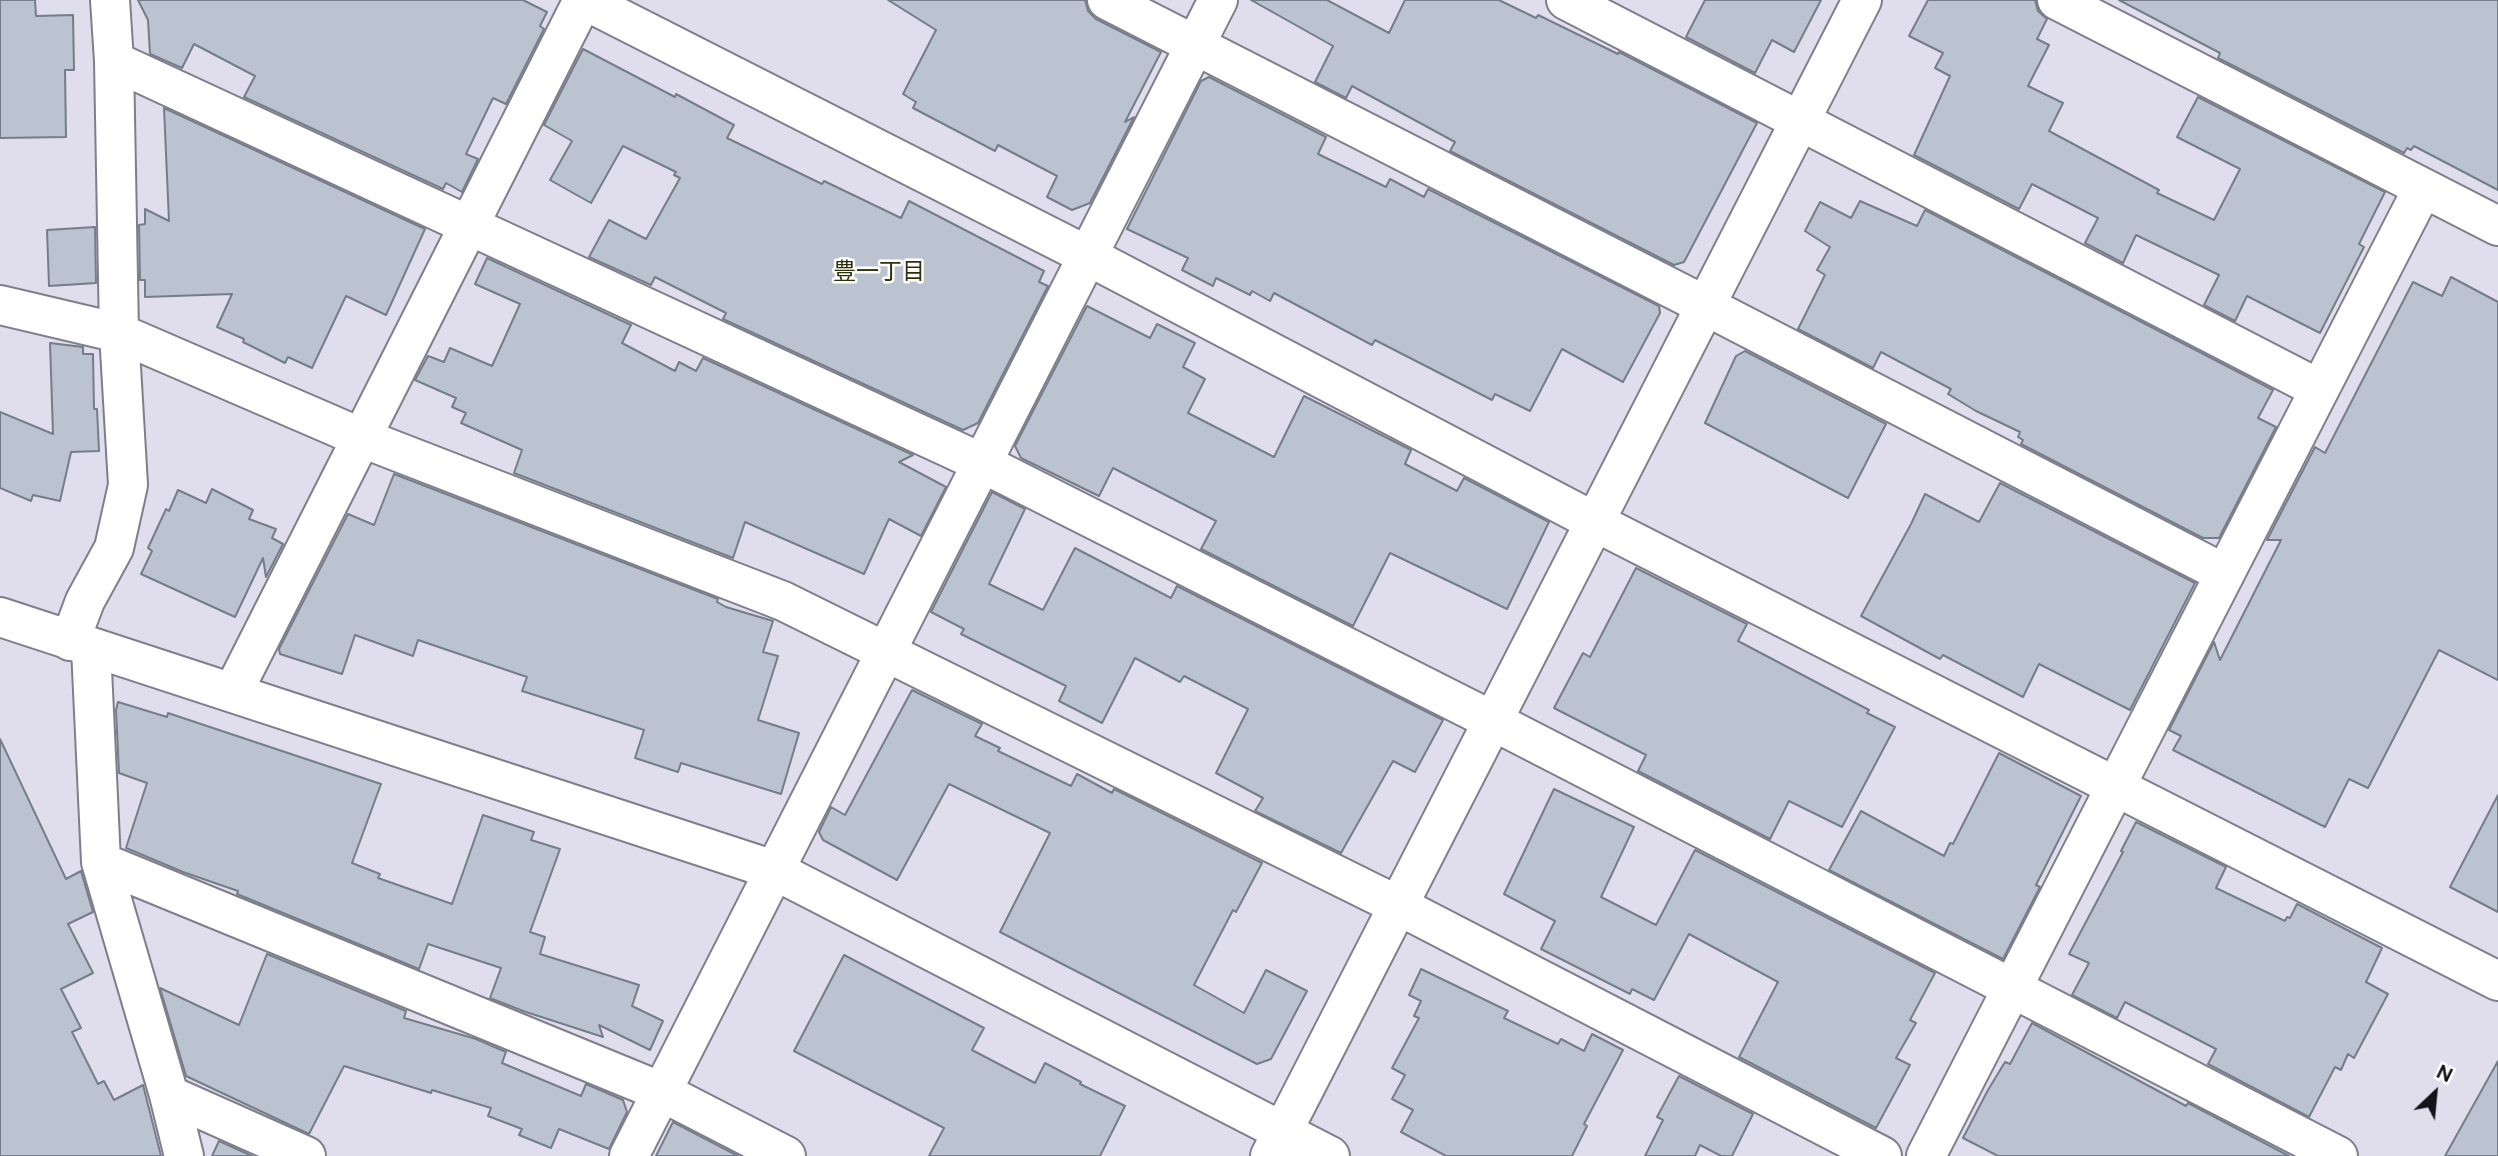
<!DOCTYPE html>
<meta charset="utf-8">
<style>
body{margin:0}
#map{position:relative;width:2498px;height:1156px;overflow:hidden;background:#e0deed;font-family:Figtree,sans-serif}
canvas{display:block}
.north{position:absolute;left:2400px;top:1058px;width:70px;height:70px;-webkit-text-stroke:5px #fff;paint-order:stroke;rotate:26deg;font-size:19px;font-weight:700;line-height:28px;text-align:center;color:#131318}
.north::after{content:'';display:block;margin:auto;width:24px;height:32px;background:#131318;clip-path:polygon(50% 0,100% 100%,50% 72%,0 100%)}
</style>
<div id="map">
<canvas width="2498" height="1156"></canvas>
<div class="north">N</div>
</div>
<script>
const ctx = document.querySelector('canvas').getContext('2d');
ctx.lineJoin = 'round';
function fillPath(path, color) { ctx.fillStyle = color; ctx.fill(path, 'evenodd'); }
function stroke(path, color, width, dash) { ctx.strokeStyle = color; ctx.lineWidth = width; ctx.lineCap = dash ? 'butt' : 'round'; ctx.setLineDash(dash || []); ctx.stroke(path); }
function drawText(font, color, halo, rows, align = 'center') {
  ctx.font = font + ' Figtree,"Noto Sans JP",sans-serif'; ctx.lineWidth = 5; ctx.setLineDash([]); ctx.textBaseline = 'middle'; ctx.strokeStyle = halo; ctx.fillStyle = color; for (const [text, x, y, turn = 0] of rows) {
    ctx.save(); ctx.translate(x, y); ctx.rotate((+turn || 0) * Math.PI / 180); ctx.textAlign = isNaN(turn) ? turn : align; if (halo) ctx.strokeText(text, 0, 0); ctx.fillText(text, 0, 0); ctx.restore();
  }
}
const building = new Path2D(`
 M0,0H35L36,16L73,15L74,70H65L66,137L0,138Z
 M138,0H523L547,12L540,26L544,29L506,104L493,98L466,154L478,159L462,192L446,183L443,189L244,97L255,76L194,44L182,68L150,54L148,20Z
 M888,0H1085L1088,11L1096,19L1161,52L1125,122L1134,117L1090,203L1072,210L1047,197L1057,176L998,145L995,151L913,108L916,102L903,94L936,30Z
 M1251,0H1327L1389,33L1405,0H1499L1536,18L1538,15L1618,54L1619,52L1757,123L1684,262L1674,265L1450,151L1455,142L1352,86L1346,98L1315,82L1333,46Z
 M1705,0H1821L1794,52L1772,40L1755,73L1686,37Z
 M1928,0H2035L2038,11L2047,19L2037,39L2049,45L2028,86L2063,103L2049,131L2159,190L2157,193L2214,220L2240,169L2177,137L2198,97L2385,192L2359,244L2364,247L2320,333L2247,296L2235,321L2204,305L2219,275L2136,235L2123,263L2085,243L2098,218L2032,184L2019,209L1914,155L1950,76L1935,68L1943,53L1909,36Z
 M2119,0H2498V190L2414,146L2411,150L2407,148L2404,153L2218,58L2220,53Z
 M583,49L675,97L676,94L734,125L727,138L822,184L824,181L901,218L909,201L1044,271L1039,282L1048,286L978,423L963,430L723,319L726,313L655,277L651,285L589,257L609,220L646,239L680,178L674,175L676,172L623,146L591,203L550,180L572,141L544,125Z
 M1209,77L1326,137L1318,154L1386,187L1390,179L1424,197L1428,189L1659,306L1660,313L1623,382L1562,349L1530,411L1495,394L1492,400L1375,340L1372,345L1274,293L1270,301L1252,291L1250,295L1216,278L1213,286L1182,270L1188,258L1127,229L1201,81Z
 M164,108L425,229L386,315L346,296L312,368L288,357L285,363L243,342L244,339L217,327L232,294L145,297V280H140L139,225L145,224V209L169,221Z
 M1860,201L1917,226L1925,210L2273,390L2258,418L2276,427L2219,538H2203L2021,444L2023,440L2018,437L2020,432L1976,411L1948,394L1951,389L1881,352L1873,368L1798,329L1825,275L1817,270L1830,247L1805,231L1820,202L1851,218Z
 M95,227L96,283L49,286L47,230Z
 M487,258L631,325L622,343L675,371L679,362L696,371L703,358L913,455L899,462L946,487L921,536L889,519L864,574L745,522L733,558L514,473L522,450L461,423L466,413L452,407L456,398L415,380L428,356L444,362L450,348L492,366L520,304L475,284Z
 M2451,277L2498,302V680L2439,650L2368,788L2349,779L2325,827L2173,750L2181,736L2169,730L2214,642L2220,660L2281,540H2267L2315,447L2325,453L2413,282L2442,296Z
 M1087,306L1150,338L1157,324L1195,343L1183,367L1205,379L1188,413L1274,457L1304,396L1411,450L1405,464L1457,491L1464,478L1549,522L1507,609L1390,553L1353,626L1201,549L1216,521L1113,468L1099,496L1021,458L1015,446Z
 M50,343L83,347V354H93L94,409H97L99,451L71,452L60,501L33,495L31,501L0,488V412L53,434Z
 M1745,351L1886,424L1848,498L1705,423L1736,356Z
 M394,474L718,599L717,602L726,607L773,621L763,652L778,656L758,720L799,733L781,794L681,763L678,772L635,758L644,730L522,691L527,677L418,640L413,656L355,635L342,674L280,654L279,649L348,514L374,525Z
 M2000,483L2195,583L2130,710L2039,664L2023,697L1943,655L1940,659L1861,616L1911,524L1925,494L1979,522Z
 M212,489L253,510L249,519L276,529L272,538L283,544L266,577L263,558L235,617L141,574L152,551L148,548L166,509L169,511L178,490L206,503Z
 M992,492L1025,509L989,584L1043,610L1075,548L1171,598L1177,586L1443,720L1415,772L1393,761L1341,853L1255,811L1263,798L1216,773L1248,709L1184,676L1180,682L1135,658L1102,723L1059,701L1066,686L961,634L964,629L931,612Z
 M1636,568L1747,624L1738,641L1869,710L1867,713L1895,727L1842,827L1789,801L1770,839L1638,771L1646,755L1554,708L1583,653L1590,657Z
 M912,690L982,724L975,736L1000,748L998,751L1071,786L1077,774L1112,793L1114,789L1262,863L1236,912L1233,910L1194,985L1244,1013L1266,970L1307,991L1271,1059L1257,1064L1000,932L1050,833L949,784L897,880L823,840L819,832L831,807L845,815Z
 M118,702L167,717L168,713L381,784L352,863L380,874L378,878L452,904L483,815L534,832L531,840L560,849L530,932L545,937L540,954L639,985L632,1006L663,1021L650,1050L599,1025L603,1037L523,1011L490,998L501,968L428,944L419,969L237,894L238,891L183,872L126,848L147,783L119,773L116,710Z
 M0,739L66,879L81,871L93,912L68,924L93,973L61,989L81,1028L72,1032L98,1084L104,1081L114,1100L143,1085L161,1156H0Z
 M1999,753L2081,796L2036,885L2040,887L2003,959L1829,870L1861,811L1944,856L1950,843L1953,844Z
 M1554,789L1634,827L1601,897L1656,925L1695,850L1935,973L1910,1020L1916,1023L1896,1058L1910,1065L1876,1128L1739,1057L1778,982L1689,934L1654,1000L1632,989L1630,994L1541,949L1555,921L1504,894Z
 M2498,795V912L2450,887Z
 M2136,822L2226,867L2216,888L2285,921L2287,917L2290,918L2297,904L2382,948L2366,982L2388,994L2354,1058L2348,1054L2341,1070L2335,1067L2309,1117L2208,1064L2216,1049L2125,1002L2117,1018L2072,995L2089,963L2069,954L2123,852L2121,851Z
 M267,954L406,1011L404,1018L476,1039L506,1052L502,1063L581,1096L586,1084L623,1100L627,1112L609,1149L559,1129L551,1148L519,1135L522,1129L488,1116L491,1108L432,1090L431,1093L344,1066L309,1134L186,1076L160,988L239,1025Z
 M844,955L984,1028L972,1050L1035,1083L1045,1063L1081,1082L1080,1084L1125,1106L1100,1156H929L944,1128L794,1051Z
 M1421,969L1508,1011L1504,1018L1558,1044L1561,1039L1584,1051L1592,1034L1623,1050L1584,1124L1587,1126L1572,1156H1446L1401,1132L1413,1110L1392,1099L1405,1075L1392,1068L1419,1018L1414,1016L1421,1001L1409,995Z
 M2032,1023L2186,1106L2188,1103L2289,1156H1998L1963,1138L1988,1090L2005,1062L2010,1064Z
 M2498,1061V1156H2445Z
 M1679,1076L1753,1114L1732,1156H1721L1700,1145L1695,1156H1645L1663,1120L1657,1117Z
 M673,1122L738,1156H656Z
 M219,1141L252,1156H212Z`);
fillPath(building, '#bac3cf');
stroke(building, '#747d88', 2);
const minor = new Path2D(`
 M1107,0L1706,306L2225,574
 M1566,0L2319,389
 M2057,0L2498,226
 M114,61L982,463L1493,721L2338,1156
 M0,305L119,333L362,438L783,601L1399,906L1882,1156
 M70,641L85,601L114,548L128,485L119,333L114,61L110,0
 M91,648L101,862L169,1095L184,1156
 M233,692L583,0
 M101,862L662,1092L786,1156
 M169,1095L306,1156
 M629,1156L1218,0
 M1926,1156L2423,188`);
const tertiary = new Path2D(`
 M584,0L1088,256L1595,522L2498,981
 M0,617L774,870L1330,1156
 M1270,1156L1862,0`);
stroke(minor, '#807e8c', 42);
stroke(tertiary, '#807e8c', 42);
stroke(minor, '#fff', 38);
stroke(tertiary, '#fff', 38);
drawText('23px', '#2a3109', '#fff', [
 ["豊一丁目",879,272]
]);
</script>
